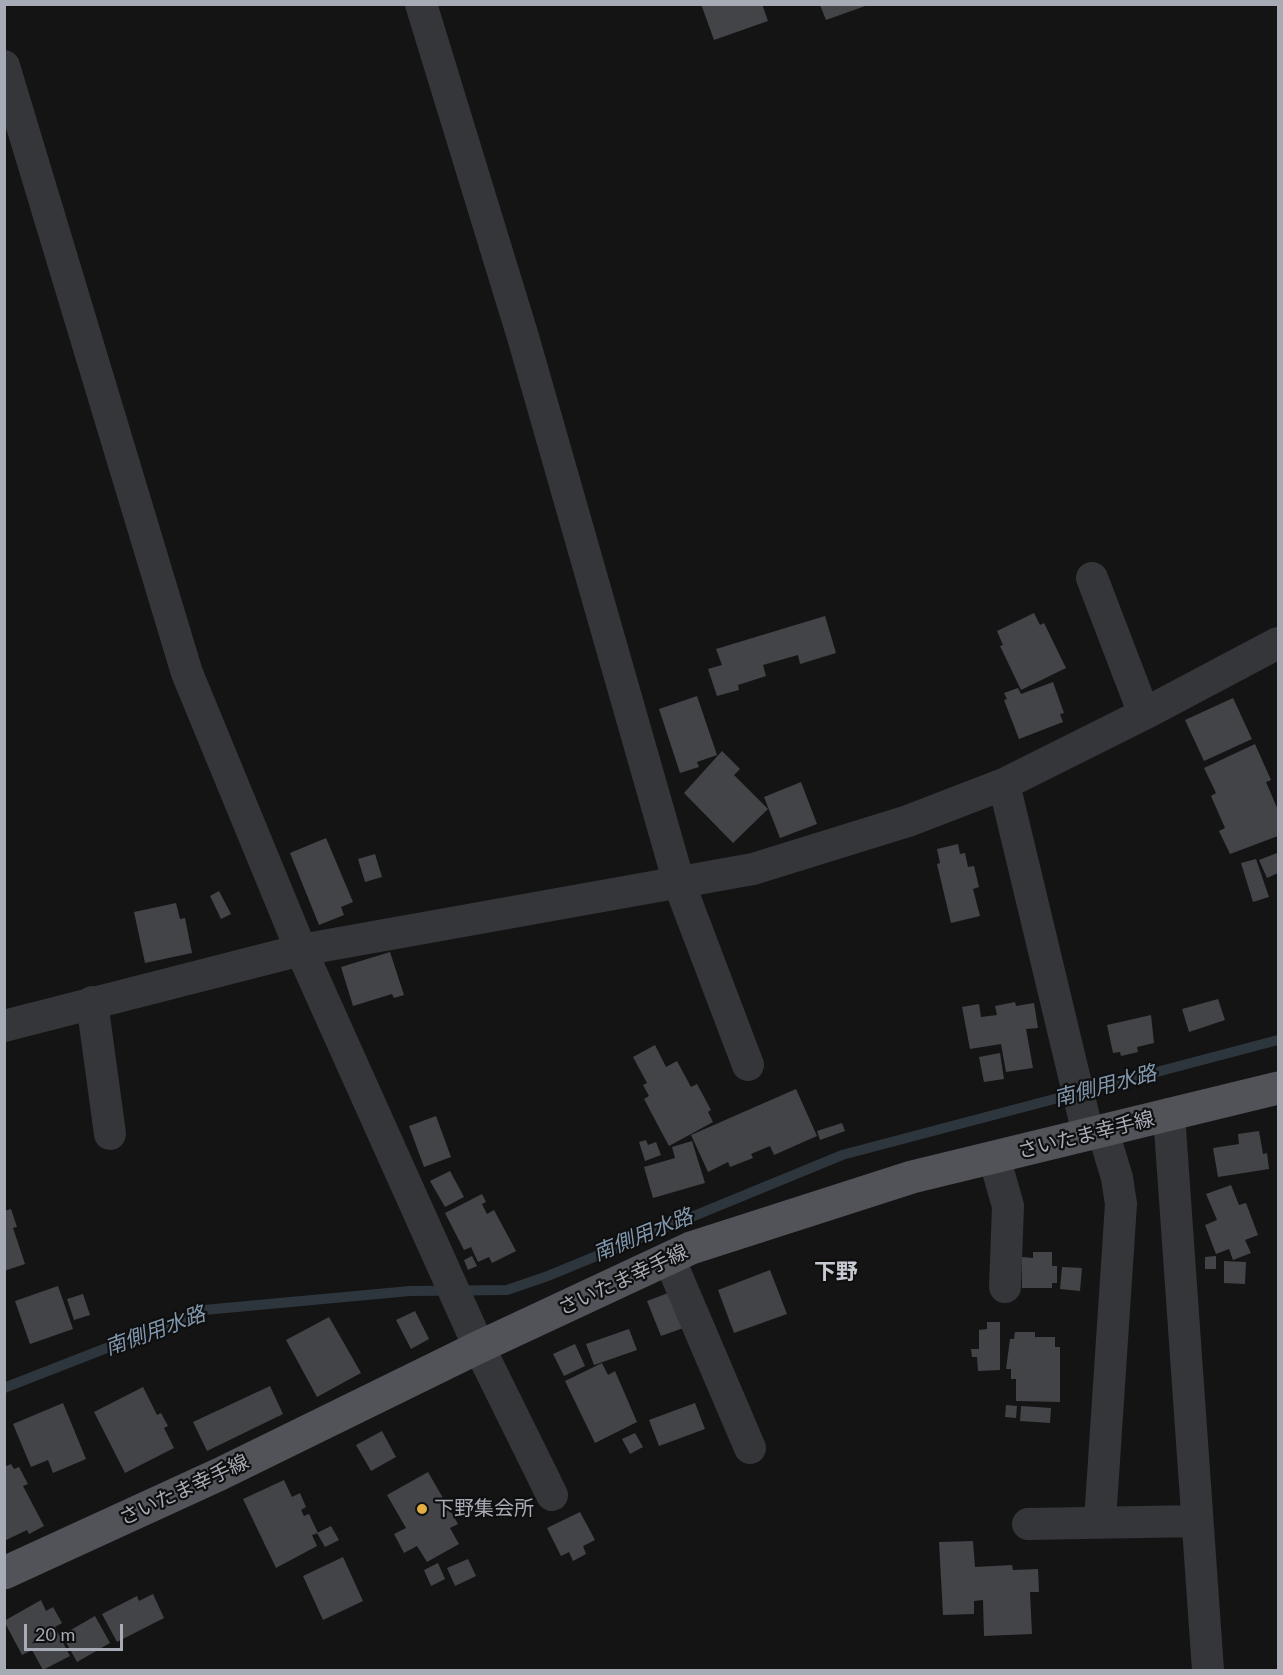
<!DOCTYPE html>
<meta charset="utf-8">
<style>
body{margin:0}
#map{position:relative;width:1283px;height:1675px;overflow:hidden;background:#141415;font-family:Lato,sans-serif}
canvas{display:block}
.frame{position:absolute;inset:0;border:6px solid #a7abb5;pointer-events:none}
.scale{position:absolute;left:24px;top:1624px;width:99px;height:27px;box-sizing:border-box;border:3px solid #a7abb5;border-top:0;padding-left:8px;font-size:18px;line-height:21px;white-space:nowrap;color:#a7abb5;-webkit-text-stroke:4px #0f0f10;paint-order:stroke}
</style>
<div id="map">
<canvas width="1283" height="1675"></canvas>
<div class="frame"></div>
<div class="scale">20 m</div>
</div>
<script>
const ctx = document.querySelector('canvas').getContext('2d');
ctx.lineJoin = 'round';
function stroke(path, color, width, dash) { ctx.strokeStyle = color; ctx.lineWidth = width; ctx.lineCap = dash ? 'butt' : 'round'; ctx.setLineDash(dash || []); ctx.stroke(path); }
function fillPath(path, color) { ctx.fillStyle = color; ctx.fill(path, 'evenodd'); }
function drawText(font, color, halo, rows, align = 'center') {
  ctx.font = font + ' Lato,"Noto Sans JP",sans-serif'; ctx.lineWidth = 4.5; ctx.setLineDash([]); ctx.textBaseline = 'middle'; ctx.strokeStyle = halo; ctx.fillStyle = color; for (const [text, x, y, turn = 0] of rows) {
    ctx.save(); ctx.translate(x, y); ctx.rotate((+turn || 0) * Math.PI / 180); ctx.textAlign = isNaN(turn) ? turn : align; if (halo) ctx.strokeText(text, 0, 0); ctx.fillText(text, 0, 0); ctx.restore();
  }
}
stroke(new Path2D(`
 M4,1388L204,1310L410,1291L507,1290L545,1277L842,1155L1278,1040`), '#2e363d', 10);
fillPath(new Path2D(`
 M701,4H762L768,21L714,40Z
 M820,5H868L826,20Z
 M1034,613L1040,625L1044,623L1066,668L1021,690L1000,646L1003,645L997,631Z
 M825,616L836,653L800,664L798,655L763,665L766,676L738,685L739,690L717,696L708,669L722,665L716,649Z
 M1053,682L1064,713L1060,714L1063,722L1019,739L1004,700L1007,699L1004,693L1018,688L1021,694Z
 M697,696L717,755L697,762L699,767L680,773L659,709Z
 M1233,698L1252,739L1204,761L1185,720Z
 M1255,744L1271,780L1266,782L1278,810V836L1230,854L1219,831L1225,828L1211,796L1216,793L1204,768Z
 M722,751L740,769L734,775L768,809L733,843L684,793Z
 M801,782L817,824L780,838L764,797Z
 M326,838L353,902L341,907L344,915L319,925L290,853Z
 M958,844L960,854L965,853L968,867L974,866L979,887L973,889L980,916L951,923L937,864L940,863L937,849Z
 M1277,853L1278,873L1267,878L1259,860Z
 M375,854L382,877L365,882L358,859Z
 M1256,859L1269,897L1253,902L1241,863Z
 M219,891L231,914L221,919L210,896Z
 M176,903L180,919L185,918L192,953L145,963L134,912Z
 M390,952L404,995L394,998L392,994L353,1006L341,967Z
 M1218,999L1225,1020L1189,1032L1182,1009Z
 M1015,1002L1016,1006L1034,1003L1038,1028L1026,1029L1033,1068L1006,1072L1001,1044L970,1049L962,1007L979,1004L981,1017L997,1015L995,1006Z
 M1151,1015L1154,1043L1137,1047L1138,1052L1121,1056L1120,1052L1113,1053L1107,1025Z
 M655,1045L666,1067L677,1061L691,1087L697,1084L711,1110L708,1112L713,1122L669,1146L644,1099L649,1096L643,1085L647,1083L633,1057Z
 M1000,1053L1004,1079L984,1082L979,1057Z
 M796,1089L817,1136L774,1155L770,1146L751,1154L753,1158L730,1167L728,1162L708,1172L691,1135Z
 M436,1116L451,1157L424,1167L409,1126Z
 M842,1123L845,1131L820,1140L817,1131Z
 M1259,1131L1263,1154L1267,1153L1269,1169L1218,1177L1213,1148L1239,1144L1238,1134Z
 M646,1140L648,1145L656,1142L661,1155L645,1161L639,1142Z
 M692,1141L705,1183L653,1198L644,1167L675,1158L672,1147Z
 M450,1171L464,1197L445,1207L430,1181Z
 M1231,1185L1239,1205L1246,1203L1258,1235L1245,1240L1251,1253L1233,1260L1229,1249L1216,1254L1205,1225L1217,1220L1206,1194Z
 M482,1194L486,1202L482,1204L487,1214L494,1210L516,1251L492,1263L489,1257L478,1262L471,1247L464,1250L445,1213Z
 M11,1209L17,1227L13,1228L25,1264L4,1271V1211Z
 M1033,1252H1052V1266H1057V1283H1052V1288H1022V1257L1033,1258Z
 M472,1256L477,1266L468,1270L464,1260Z
 M1216,1256V1269H1205V1257Z
 M1224,1261L1246,1262L1245,1284L1224,1283Z
 M1062,1267L1082,1268L1080,1291L1060,1289Z
 M770,1270L787,1314L734,1333L718,1290Z
 M58,1286L73,1329L30,1344L15,1301Z
 M676,1290L689,1326L661,1336L647,1301Z
 M83,1294L90,1315L74,1320L67,1299Z
 M415,1311L429,1339L411,1349L396,1320Z
 M329,1317L361,1373L317,1397L286,1340Z
 M987,1322H1000V1370L978,1371L977,1357H972L971,1349H979V1330L987,1329Z
 M629,1329L637,1350L594,1365L586,1344Z
 M1015,1332H1035V1337H1055V1347H1060V1402L1016,1401V1379H1011V1369H1006L1010,1339H1014Z
 M575,1344L585,1366L564,1376L553,1354Z
 M602,1363L608,1375L615,1371L637,1422L595,1443L565,1381Z
 M270,1386L283,1414L207,1451L193,1422Z
 M143,1387L157,1415L161,1413L168,1426L164,1428L174,1448L125,1473L94,1412Z
 M63,1403L86,1459L53,1473L48,1460L31,1467L13,1424Z
 M695,1403L705,1429L659,1446L649,1420Z
 M1006,1405L1017,1406L1016,1418L1005,1417Z
 M1021,1406L1051,1408L1050,1423L1020,1421Z
 M382,1431L396,1457L371,1471L356,1445Z
 M635,1433L643,1447L630,1454L622,1439Z
 M11,1464L14,1469L19,1467L28,1484L23,1486L44,1526L29,1534L27,1530L4,1541V1467Z
 M428,1472L458,1524L450,1528L459,1544L427,1562L417,1546L404,1553L394,1534L406,1528L387,1495Z
 M284,1480L292,1497L300,1493L306,1507L301,1510L304,1516L309,1514L318,1533L312,1535L317,1546L276,1568L243,1499Z
 M580,1512L595,1540L583,1546L586,1554L573,1561L569,1552L561,1556L547,1528Z
 M331,1526L339,1540L325,1547L317,1533Z
 M973,1541L975,1567L1012,1565L1013,1570L1038,1569L1039,1592H1030L1032,1634L984,1636L983,1600L974,1601V1614L943,1615L939,1542Z
 M343,1557L363,1601L323,1620L303,1576Z
 M468,1559L476,1576L455,1586L447,1568Z
 M438,1563L445,1579L431,1586L424,1570Z
 M153,1594L164,1618L117,1642L102,1614L137,1596L139,1601Z
 M41,1600L46,1611L53,1607L62,1623L55,1627L70,1656L43,1670L32,1650L22,1655L4,1621Z
 M95,1616L110,1643L77,1662L62,1635Z`), '#434448');
stroke(new Path2D(`
 M421,4L523,337L679,883L748,1065
 M4,66L187,673L301,950L479,1347L552,1495
 M1092,578L1144,714
 M1004,784L1088,1134
 M92,1002L110,1134
 M4,1026L301,950L753,869L908,821L1004,784L1144,714L1278,643
 M1169,1114L1208,1670
 M994,1157L1008,1206L1005,1287
 M669,1258L750,1448
 M1100,1521L1121,1204L1117,1178L1103,1131
 M1028,1524L1197,1521`), '#35363a', 32);
stroke(new Path2D(`
 M4,1573L220,1474L479,1347L691,1248L912,1177L1278,1088`), '#525359', 33);
for (const [x, y, r, color] of [
 [422,1509,6,"#e1ae41"]
]) { const dot = new Path2D(); dot.arc(x, y, r, 0, 2 * Math.PI); ctx.fillStyle = color; ctx.fill(dot); stroke(dot, '#0f0f10', 2); }
drawText('20px', '#a7abb5', '#0f0f10', [
 ["さいたま幸手線",1086,1135,-14],
 ["さいたま幸手線",623,1280,-25],
 ["さいたま幸手線",184,1490,-25]
]);
drawText('20px', '#a7abb5', '#0f0f10', [
 ["下野集会所",434,1509]
], 'left');
drawText('italic 21px', '#8197ad', '#0f0f10', [
 ["南側用水路",1105,1086,-15],
 ["南側用水路",643,1235,-22],
 ["南側用水路",155,1331,-20]
]);
drawText('bold 22px', '#c7cad1', '#0f0f10', [
 ["下野",836,1272]
]);
</script>
